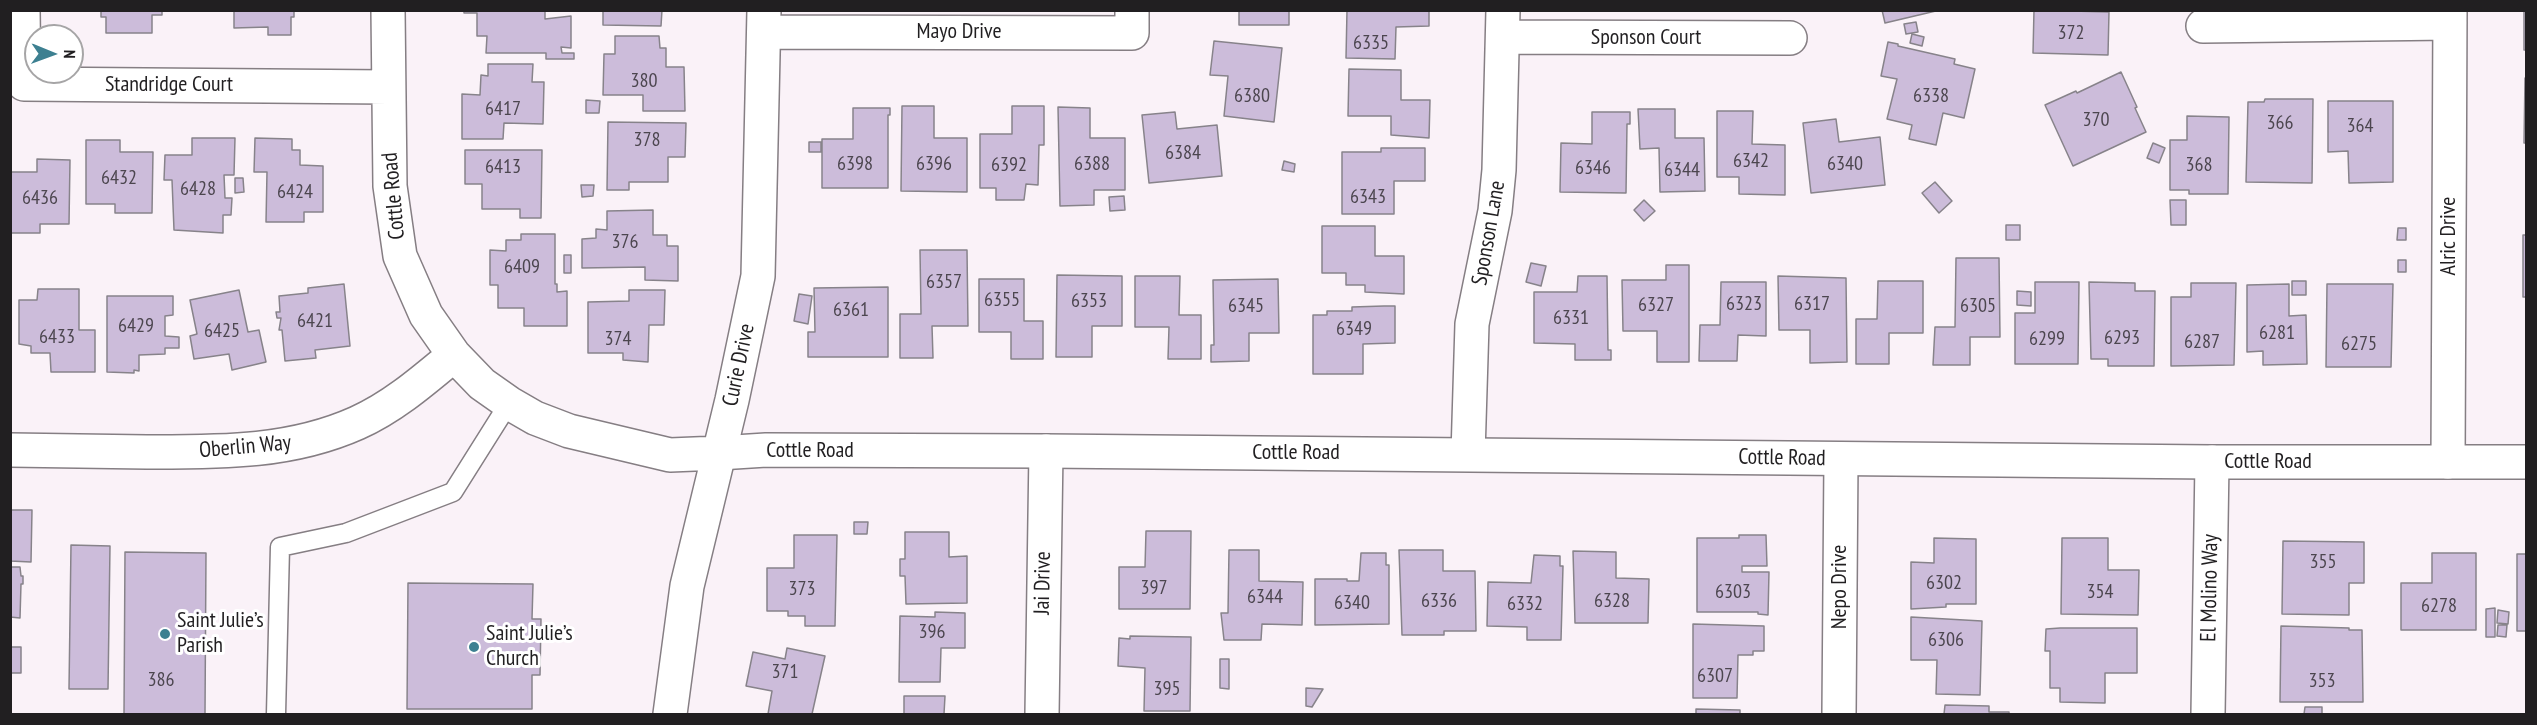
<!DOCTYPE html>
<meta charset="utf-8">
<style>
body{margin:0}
#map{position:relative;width:2537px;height:725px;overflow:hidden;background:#faf2f8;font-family:"PT Sans Narrow",sans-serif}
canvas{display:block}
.frame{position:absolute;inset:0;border:12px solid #211f21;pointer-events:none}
.north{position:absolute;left:24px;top:24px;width:60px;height:60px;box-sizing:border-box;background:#fff;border:2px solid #a6a5a6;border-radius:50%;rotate:91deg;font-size:16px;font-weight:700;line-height:24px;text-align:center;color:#211f21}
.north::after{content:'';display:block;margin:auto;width:21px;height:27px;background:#3d8091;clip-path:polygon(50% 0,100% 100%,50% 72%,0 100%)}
</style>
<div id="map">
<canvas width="2537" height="725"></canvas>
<div class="frame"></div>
<div class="north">N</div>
</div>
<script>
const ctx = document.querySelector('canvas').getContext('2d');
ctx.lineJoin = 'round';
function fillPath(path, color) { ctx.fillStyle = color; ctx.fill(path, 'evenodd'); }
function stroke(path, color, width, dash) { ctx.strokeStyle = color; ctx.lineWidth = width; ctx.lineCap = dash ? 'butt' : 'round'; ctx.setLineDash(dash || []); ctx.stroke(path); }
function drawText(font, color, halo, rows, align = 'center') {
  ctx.font = font + ' "PT Sans Narrow",sans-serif'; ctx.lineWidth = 6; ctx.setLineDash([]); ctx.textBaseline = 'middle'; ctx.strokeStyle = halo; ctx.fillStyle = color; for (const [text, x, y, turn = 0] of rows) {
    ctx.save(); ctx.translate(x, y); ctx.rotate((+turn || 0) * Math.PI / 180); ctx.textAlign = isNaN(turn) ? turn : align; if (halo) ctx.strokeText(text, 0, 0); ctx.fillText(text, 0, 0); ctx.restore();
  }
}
const building = new Path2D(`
 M101,10H162V15H152V33H106V17H101Z
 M234,10H294V17H291V35H268V27L234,28Z
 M464,10H545V19L571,16V48L561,47L562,53H574V59H546V53H486L487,36H477V13H464Z
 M603,10H662L661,26L603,25Z
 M1239,10H1289V25H1239Z
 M1347,10H1429V26L1396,27L1395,59L1346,58Z
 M1882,10H1940L1885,23Z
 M2034,10L2109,12L2108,55L2033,53Z
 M2524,10H2526V50H2524Z
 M1916,22L1918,32L1906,34L1904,24Z
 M1912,34L1924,37L1922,46L1910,43Z
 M615,36H659L660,48H666V67H684L685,111H643V95H603L604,54H615Z
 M1214,41L1282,48L1274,122L1224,116L1228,76L1210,75Z
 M1888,42L1898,44V46L1955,59L1954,64L1975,69L1964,118L1943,113L1936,145L1909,139L1912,125L1887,119L1897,79L1881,76Z
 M488,64H533L532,82H544L543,124L504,123L503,139H462V94L480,95L481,75L488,76Z
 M1349,69L1401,70V100H1430L1429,138L1391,135V116H1348Z
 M2121,72L2137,107L2135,108L2146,132L2073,166L2045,105L2076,91L2077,93Z
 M2525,78H2526V143H2524Z
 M2265,99H2313L2312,183L2246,182L2248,102H2264Z
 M586,100L600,101L599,113H586Z
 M2328,101H2393V182L2349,183L2348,151L2328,152Z
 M902,106H934V138H967V192L901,191Z
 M1012,106H1044V145H1039L1038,185L1026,184L1024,200H996V188H980V134H1012Z
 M1058,107L1090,108V138H1125V190H1094V205L1060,206Z
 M853,108H890V115H888V188H822V139H853Z
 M1638,109H1675V138H1704L1705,191L1660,192L1659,148L1640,149Z
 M1717,111H1753L1752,144L1785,145V195L1739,194V177H1717Z
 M1175,112L1177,129L1217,125L1222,176L1149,183L1142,115Z
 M1592,112H1630V124H1627L1626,193L1560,192L1561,143L1592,144Z
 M2187,116L2229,117L2228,194H2189V190H2170V140H2187Z
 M1836,119L1839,142L1880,137L1885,185L1811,193L1803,123Z
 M608,122L686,123L685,157H668V182H629V190H607Z
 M192,138H235L234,175H224L225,198H232L231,215H223V233L174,230L172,180H164L165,155H192Z
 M255,138L292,139V150H300V165L323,166V212H304V222H266L267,172H254Z
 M86,140H120V152H153L152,213H115V204H86Z
 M809,142H821V152H809Z
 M2153,143L2165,148L2159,163L2147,158Z
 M1381,148H1425V181H1394V214H1342V152H1381Z
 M465,150H542L541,218H520V209H482V184H465Z
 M37,159L70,160L69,224H40V233H10V172H37Z
 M1284,161L1295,164L1294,172L1282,170Z
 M235,178H243L244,192L235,193Z
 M1935,182L1952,201L1939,213L1922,193Z
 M581,185H594L593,196L582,197Z
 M1124,196L1125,210L1110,211L1109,197Z
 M1644,200L1655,211L1644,221L1634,210Z
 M2170,200H2186V225H2171Z
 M653,210V235H667V246H678V281L645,280V267L582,268V239L596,238V229L607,230V211Z
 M2006,225H2020V240H2006Z
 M1322,226H1375V256H1404V294L1365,292V285H1346V273H1322Z
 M2398,228H2406V240H2397Z
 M521,234H555V284H557V292L567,291V326H524V308H498V285H490V250L506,251V240H521Z
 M2523,235H2526V297H2523Z
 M920,250H967L968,326H932L933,358H900V314H921Z
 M564,255H571V273H564Z
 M1956,258H1999L2000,337H1970V365H1933L1935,327H1955Z
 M2398,260H2406V272H2398Z
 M1531,263L1546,266L1541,286L1526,282Z
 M1666,265H1689V362H1657V331H1623L1622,280H1666Z
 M1057,275L1122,276V326H1092V357H1056Z
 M1135,276H1180L1179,315H1201V359H1168L1169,327H1135Z
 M1578,276H1607L1608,350H1611V360H1575V344L1534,343V292H1577Z
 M1778,276L1846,278L1847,362L1810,363V330H1779Z
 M979,279H1024V321H1043V359H1011V332H979Z
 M1278,279L1279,333H1249V361L1211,362V345H1214L1213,280Z
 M1878,281H1923V333H1889V364H1856V319H1877Z
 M2292,281H2306V295H2292Z
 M1721,282H1766V336L1738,335L1737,361H1699L1700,325H1720Z
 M2035,282H2079L2078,364H2015V313H2035Z
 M2089,282L2135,283V291H2155L2154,366H2108V359H2091Z
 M2191,283H2236L2234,365L2171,366V297H2191Z
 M344,284L350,346L315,350L316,358L285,361L282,330H279L281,318H277L276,312H280L279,296L308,293V288Z
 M2289,284V316L2306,315L2307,364L2263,365V351L2247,352V285Z
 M2327,284H2393L2391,367H2326Z
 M888,287V357H808V332H815L814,288Z
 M38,289H79V330H95V372H51L50,353H31V346L19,344V300H37Z
 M239,290L248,332L259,330L266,362L232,370L229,354L194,359L190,336L197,334L190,300Z
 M629,290H665L664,325H649L648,362L623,360V353H588V302L629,301Z
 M2017,291L2031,292V306L2017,305Z
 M799,294L812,296L808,324L794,321Z
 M107,296H173V315L165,316V336L179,337V348H165V354L139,355V371L134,370V373L107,372Z
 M1384,306H1395V343L1363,344V374H1313V315H1327V311H1352V307Z
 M10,510H32L31,562L10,561Z
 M854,522H868L867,534H854Z
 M1146,531H1191L1190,609H1119V567H1145Z
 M905,532H949V557L967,556V603L906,604L905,576H900V559H905Z
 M794,535H837L835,626H805V616H788V611H767V568H794Z
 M1739,535H1766L1767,566H1742V572H1769L1768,615L1758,614V612H1697V538H1739Z
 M1934,538L1976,539V604H1946V607L1911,609V562L1934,563Z
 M2062,538H2108V570H2139L2138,615L2061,614Z
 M2283,541L2364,542V583H2349V615L2282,614Z
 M71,545L110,546L108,689H69Z
 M1229,550H1259V581L1303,582L1302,625L1262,624L1261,640H1224L1221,613H1228Z
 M1399,550H1443V571H1475L1476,631H1444V635H1402Z
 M1573,551L1616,552V578L1649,579L1648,623H1575Z
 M125,552L206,553L205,714H124Z
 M1361,553H1386V565H1389V624L1315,625V579H1347V581H1359Z
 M2432,553H2476V630H2401V583H2432Z
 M2517,554H2526V631H2517Z
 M1534,555L1560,556V566H1563L1561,640H1527V627L1487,626L1488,582L1531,583Z
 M10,567H20L21,576H23V584H21L20,618L10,617Z
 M408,583L533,584L532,619H541L540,675H532V709H407Z
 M2495,608V637H2486V609Z
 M2498,610L2509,612L2508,624L2497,623Z
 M935,612L965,613V648H941L940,682H899L900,616L935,617Z
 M1911,617L1982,621L1980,695L1936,694L1937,660H1911Z
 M1693,624L1764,626V651H1753V655H1738L1737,698H1693Z
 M2498,625H2507L2506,637L2497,636Z
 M2281,626L2349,628V630H2362L2363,702H2280Z
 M2060,628H2137V673H2105V703L2060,702V688H2050V651H2045L2046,629Z
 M1130,636L1191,637L1190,711H1144L1145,668L1118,666L1119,638L1130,639Z
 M10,647H21V673H10Z
 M787,648L825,656L812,714H768L772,691L746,686L753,652L785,659Z
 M1220,659H1229V689L1220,688Z
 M1306,688L1323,689L1312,707L1306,706Z
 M904,696H945L944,714H904Z
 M1945,705L1989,706V712H2009V714H1944Z
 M2305,707H2322V714H2334H2293H2304Z
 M1696,709L1740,710V714H1696Z`);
fillPath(building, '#ccbcda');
stroke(building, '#87838a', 1.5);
const service = new Path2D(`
 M276,714L280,547L346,533L453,492L509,403`);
const minor = new Path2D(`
 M23,10L24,84L388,87
 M388,10L390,186L400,256L426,315L454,355L482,384L509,403L535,418L569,431L670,455L719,453
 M2203,26L2450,23
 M764,32L1132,33V10
 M1503,37L1790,38
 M10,450C56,451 102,451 147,452C220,452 290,453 357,423C393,407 424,380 454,355
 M1468,454L1472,324L1495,211L1499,170L1503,10
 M2448,462L2450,10
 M670,714L687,586L732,400L758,276L764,10
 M1042,714L1046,451
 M1839,714L1841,459
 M2208,714L2212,462`);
const tertiary = new Path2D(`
 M719,453L766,450L1046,451L2212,462H2526`);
stroke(service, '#857e83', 21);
stroke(minor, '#857e83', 36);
stroke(tertiary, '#857e83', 36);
stroke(service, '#fff', 18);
stroke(minor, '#fff', 33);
stroke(tertiary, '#fff', 33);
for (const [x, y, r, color] of [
 [165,634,6,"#3d8091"],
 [474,647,6,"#3d8091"]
]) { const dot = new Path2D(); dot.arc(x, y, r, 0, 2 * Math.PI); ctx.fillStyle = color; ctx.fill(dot); stroke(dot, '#fff', 2); }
drawText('20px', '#4c464f', null, [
 ["372",2071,33],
 ["6335",1371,43],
 ["380",644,81],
 ["6380",1252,96],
 ["6338",1931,96],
 ["6417",503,109],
 ["370",2096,120],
 ["366",2280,123],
 ["364",2360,126],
 ["378",647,140],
 ["6384",1183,153],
 ["6342",1751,161],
 ["6398",855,164],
 ["6396",934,164],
 ["6388",1092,164],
 ["6340",1845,164],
 ["6392",1009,165],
 ["368",2199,165],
 ["6413",503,167],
 ["6346",1593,168],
 ["6344",1682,170],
 ["6432",119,178],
 ["6428",198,189],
 ["6424",295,192],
 ["6343",1368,197],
 ["6436",40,198],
 ["376",625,242],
 ["6409",522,267],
 ["6357",944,282],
 ["6355",1002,300],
 ["6353",1089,301],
 ["6323",1744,304],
 ["6317",1812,304],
 ["6327",1656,305],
 ["6345",1246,306],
 ["6305",1978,306],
 ["6361",851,310],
 ["6331",1571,318],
 ["6421",315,321],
 ["6429",136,326],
 ["6349",1354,329],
 ["6425",222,331],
 ["6281",2277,333],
 ["6433",57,337],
 ["6293",2122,338],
 ["374",618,339],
 ["6299",2047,339],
 ["6287",2202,342],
 ["6275",2359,344],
 ["355",2323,562],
 ["6302",1944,583],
 ["397",1154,588],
 ["373",802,589],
 ["6303",1733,592],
 ["354",2100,592],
 ["6344",1265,597],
 ["6336",1439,601],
 ["6328",1612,601],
 ["6340",1352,603],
 ["6332",1525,604],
 ["6278",2439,606],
 ["396",932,632],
 ["6306",1946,640],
 ["371",785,672],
 ["6307",1715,676],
 ["386",161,680],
 ["353",2322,681],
 ["395",1167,689]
]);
drawText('22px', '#211f21', '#fff', [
 ["Mayo Drive",959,32],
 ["Sponson Court",1646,38],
 ["Standridge Court",169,85],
 ["Cottle Road",394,196,-95],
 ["Sponson Lane",1489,233,-80],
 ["Alric Drive",2449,236,-90],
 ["Curie Drive",739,365,-78],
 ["Oberlin Way",245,447,-5],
 ["Cottle Road",810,451],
 ["Cottle Road",1296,453],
 ["Cottle Road",1782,458,1],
 ["Cottle Road",2268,462],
 ["Jai Drive",1043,583,-89],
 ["Nepo Drive",1840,587,-90],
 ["El Molino Way",2210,588,-89]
]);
drawText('22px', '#211f21', '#fff', [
 ["Saint Julie’s",177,621],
 ["Parish",177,646],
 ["Saint Julie’s",486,634],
 ["Church",486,659]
], 'left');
</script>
